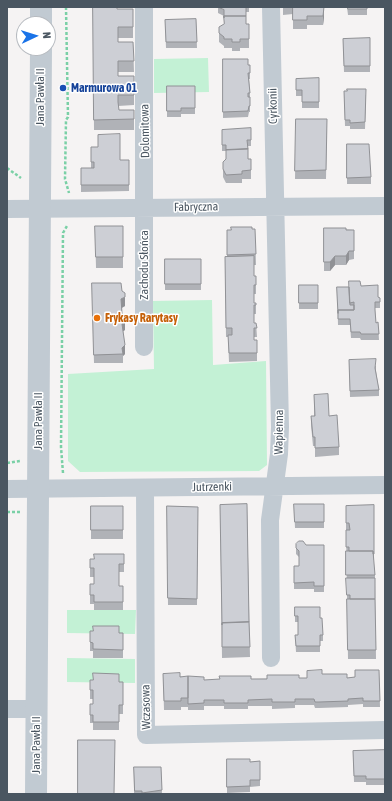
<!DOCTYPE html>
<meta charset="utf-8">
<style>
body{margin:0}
#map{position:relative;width:392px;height:801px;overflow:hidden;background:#f5f3f3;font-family:"Asap Condensed",sans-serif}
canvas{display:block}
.frame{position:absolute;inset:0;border:8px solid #4a5661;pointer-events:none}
.north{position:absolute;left:16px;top:16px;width:40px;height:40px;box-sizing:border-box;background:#fff;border:1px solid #b7bbc0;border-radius:50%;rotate:86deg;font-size:11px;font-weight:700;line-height:16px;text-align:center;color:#4a5661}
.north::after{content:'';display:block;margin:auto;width:14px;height:18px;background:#1a73e8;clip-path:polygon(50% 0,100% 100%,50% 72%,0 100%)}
</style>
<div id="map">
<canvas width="392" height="801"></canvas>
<div class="frame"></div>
<div class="north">N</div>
</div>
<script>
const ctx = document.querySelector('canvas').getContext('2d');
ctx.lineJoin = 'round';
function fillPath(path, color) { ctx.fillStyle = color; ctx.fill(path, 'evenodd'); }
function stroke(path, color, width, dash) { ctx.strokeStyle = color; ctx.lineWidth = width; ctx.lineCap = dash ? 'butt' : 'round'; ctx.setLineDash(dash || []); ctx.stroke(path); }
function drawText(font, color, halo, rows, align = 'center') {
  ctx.font = font + ' "Asap Condensed",sans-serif'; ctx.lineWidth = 3; ctx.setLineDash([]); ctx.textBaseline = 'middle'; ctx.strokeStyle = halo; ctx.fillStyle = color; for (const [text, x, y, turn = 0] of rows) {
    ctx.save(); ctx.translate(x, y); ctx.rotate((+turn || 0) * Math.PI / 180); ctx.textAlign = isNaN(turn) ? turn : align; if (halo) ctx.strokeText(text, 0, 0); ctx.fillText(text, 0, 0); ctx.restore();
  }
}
fillPath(new Path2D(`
 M208,58L209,92L154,93V59Z
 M212,300L213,365L266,361L267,465L259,471L80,472L68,461V374L154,369L153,301Z
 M67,610H136L135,634L67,633Z
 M67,658L135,659V683L67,682Z`), '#c3f1d5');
stroke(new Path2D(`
 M66,7L68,117L66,120L65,179L69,193
 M7,168L21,178
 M7,463L20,461
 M63,473L61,447L63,233L67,226
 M7,512H20`), '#7ad0a6', 2.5, [3, 2]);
stroke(new Path2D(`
 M144,7V347
 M7,209L385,206
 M145,488L146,735L385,730
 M7,489L385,485
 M271,658L270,520L279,454L280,427L271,7
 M7,709H36`), '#c1cad2', 18);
stroke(new Path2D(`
 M41,24V7
 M36,794L41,48`), '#c1cad2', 22);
fillPath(new Path2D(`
 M93,7L117,9H133V38H118V42H133L134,72H118V76H134V105L118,106L119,110H134V130H94Z
 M218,7H249V12H246V24H249V48H240V51H232V48H224V46L219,42V33L224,24V16L218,13Z
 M283,7H324V17L323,25H307V29H293V14L283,15Z
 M347,7H367V15H348Z
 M196,19L197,48H166L165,20Z
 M370,38V72H344L343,39Z
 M223,59L248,65H250V79H249L250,93V112H249L248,117L223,118Z
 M319,78V108H302V96H296V79Z
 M167,86H195V114H181V117H167Z
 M344,91L366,95L365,129H350V126H345Z
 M296,119H327L326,179H295Z
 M251,128V146H248V159H251V179H242V183H226L223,177V162L226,159V151H222V130Z
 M347,144L371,177V184H347Z
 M91,147L120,160H129V191L81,192V168H91Z
 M95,226H123V268H96Z
 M324,228L354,230V259L349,260L346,265H335L330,271H324Z
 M255,229L256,265H254V276H256V294H254V303H256V314H254V323H256L257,337H254V340H257V361L229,362L228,337H226L225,257H227V230Z
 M165,259H201V290H165Z
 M92,283L122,291L125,306L122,308V313L125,330L123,331L125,354L123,356V363H94Z
 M299,285H318V309H299Z
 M361,286L378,297L380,298V308H375L376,323L378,322L379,340H361L360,338H351L350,325H338L337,287H349Z
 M349,360L376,366V371L379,390V396L350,397Z
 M314,395L329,416L339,447V455L315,457V446H313L311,425V416H314Z
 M247,504L250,657L222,658L220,505Z
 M294,504H324V528H295Z
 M374,505V560H373L375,575L376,659H348L346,530H349H346V506Z
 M91,506H123V539H91Z
 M167,506L198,507L197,605H168Z
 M296,544L306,545H324V592H314V589H294V566H299V557L296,554Z
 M124,554V572H119V586H123V610H94V604H90V584H94V577H90V559H94Z
 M295,607L320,618L323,635V641H320V652H296L295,635H298V622H295Z
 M90,631L123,633V658H93V651H90Z
 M379,670L380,707H363V704L348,705V707L319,708H315L314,705H295V708L272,709V706H248V709H224V706H204V710H188V707H181V710H164L163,674L204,680L299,678H307L322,674L347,678L355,677Z
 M90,680L119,682L123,706V714H119V730H93V723H90V704H93V699H90Z
 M385,750V785H366V782H354L353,751Z
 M227,759L250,762L260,761V786L250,787V792L227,793Z
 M134,767H161L162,794H134Z`), '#b0b2b7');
fillPath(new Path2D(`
 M324,8V17L323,25V16Z
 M349,251V260L346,265V256Z
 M335,256V265L330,271V262Z
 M125,297V306L121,308V299Z
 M125,321V330L122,332V324Z
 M125,345V354L123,356L122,348Z`), '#909195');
const building = new Path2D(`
 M93,7H117V9H133V27H118V42H133L134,61H118V76H134V95H118V102L119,110H134V119L94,120Z
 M218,7H246V16H224V18V10Z
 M293,7H324L323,16H307V20H293Z
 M348,7H367V9H348Z
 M224,16H246V24H249V39H240V42H232V39H224V37L219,33V27L224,24Z
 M196,19L197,42H166L165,20Z
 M370,38V66H344L343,39Z
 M223,59H248V65H250V73H248L250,93H248V97H250V106H249L248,111L223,112Z
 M319,78V102H302V90H296V79Z
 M167,86H195V108H181V111H167Z
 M347,89H366L365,122L350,123V120H345L344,91H347Z
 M296,119H327L326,170L295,171Z
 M251,128V140H247L248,149L226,150V145H222V130Z
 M120,134V160H129V185H81V168H94V162H91V147H98V135Z
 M347,144H369L371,177L347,178Z
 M248,149V159H251V170L242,171V174L226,175L223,169V162L226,159V150Z
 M95,226H123V257H96Z
 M231,227H252V229H255L256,254L227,255V230H231Z
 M324,228H346V230H354V251H349L346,256H335L330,262H324Z
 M254,256V276H256V285H254V303H256V305H254V323H256L257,328H254V340H257V353H229L228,335H232V328H226L225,257Z
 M165,259H201V284H165Z
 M349,281H360L361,286L378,285V297L380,298V302H375V310L376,323L378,322L379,334H361L360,332H351L350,319H338V310H354V302L350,303Z
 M92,283H121L122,291L125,293V297L121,299L122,313L125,316V321L122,324L125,345L122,348L123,354L94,355Z
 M299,285H318V303H299Z
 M337,287H349L350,305H354V310H338V313Z
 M376,359L375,368L379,390L350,391L349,360Z
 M328,394L329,416L337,415L339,447L315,448V437H313L311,416H315L314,395Z
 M247,504L249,622L222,623V625L220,505Z
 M294,504H324V522H295Z
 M374,505V554H373V551H349V547H346V530H350L349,523H346V506Z
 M91,506H123V530H91Z
 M167,506L198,507L197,599L168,598Z
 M299,541H303L306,545H324V586H314V582L294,583V566H299V551L296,548V544Z
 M346,551H373L375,575H346Z
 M94,554H124V564H119V586H123V602H94V595H90V584H94V568H90V559H94Z
 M346,578H375V599H350V595H347Z
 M347,599H375L376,650H348Z
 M295,607H320V618H322L323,635H320V646H296L295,635H298V616H295Z
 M249,622L250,647H222V623Z
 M93,626H119V633H123V650L93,649V643L90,642V631H93Z
 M322,670V674H347V678L355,677V670H379L380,701H363V698L348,699V701L319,702H315L314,699H295V702H272V699L248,700V703H224V700H204V703L188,704V676L204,677V680L220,679L219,676H251V679H267V675H299V678H307V671Z
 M93,673L119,674V682H123V705H119V722H93V715H90V704H93V690H90V680H93Z
 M180,673V677L188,676V698H181V701H164L163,674Z
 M78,740H115L114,794H78Z
 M385,750V779H366V776H354L353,751Z
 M227,759H250V762L260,761V780H250V786L227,787Z
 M134,767H161L162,790L142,793V791H135Z`);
fillPath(building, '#cdcfd5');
stroke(building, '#909195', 1);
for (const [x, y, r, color] of [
 [63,88,4,"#1a4fb4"],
 [97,318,4,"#e8710a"]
]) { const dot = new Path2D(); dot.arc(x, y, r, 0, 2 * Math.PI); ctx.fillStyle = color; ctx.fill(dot); stroke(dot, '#fff', 1.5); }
drawText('bold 12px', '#164399', '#fff', [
 ["Marmurowa 01",71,88]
], 'left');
drawText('12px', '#4a5661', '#fff', [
 ["Jana Pawła II",40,97,-90],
 ["Cyrkonii",273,106,-91],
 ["Dolomitowa",145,131,-91],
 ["Fabryczna",196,207,-1],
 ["Zachodu Słońca",144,265,-90],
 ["Jana Pawła II",38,421,-90],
 ["Wapienna",279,432,-89],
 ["Jutrzenki",212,487,-1],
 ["Wczasowa",146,707,-91],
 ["Jana Pawła II",36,745,-90]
]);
drawText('bold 12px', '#c56008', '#fff', [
 ["Frykasy Rarytasy",105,318]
], 'left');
</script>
